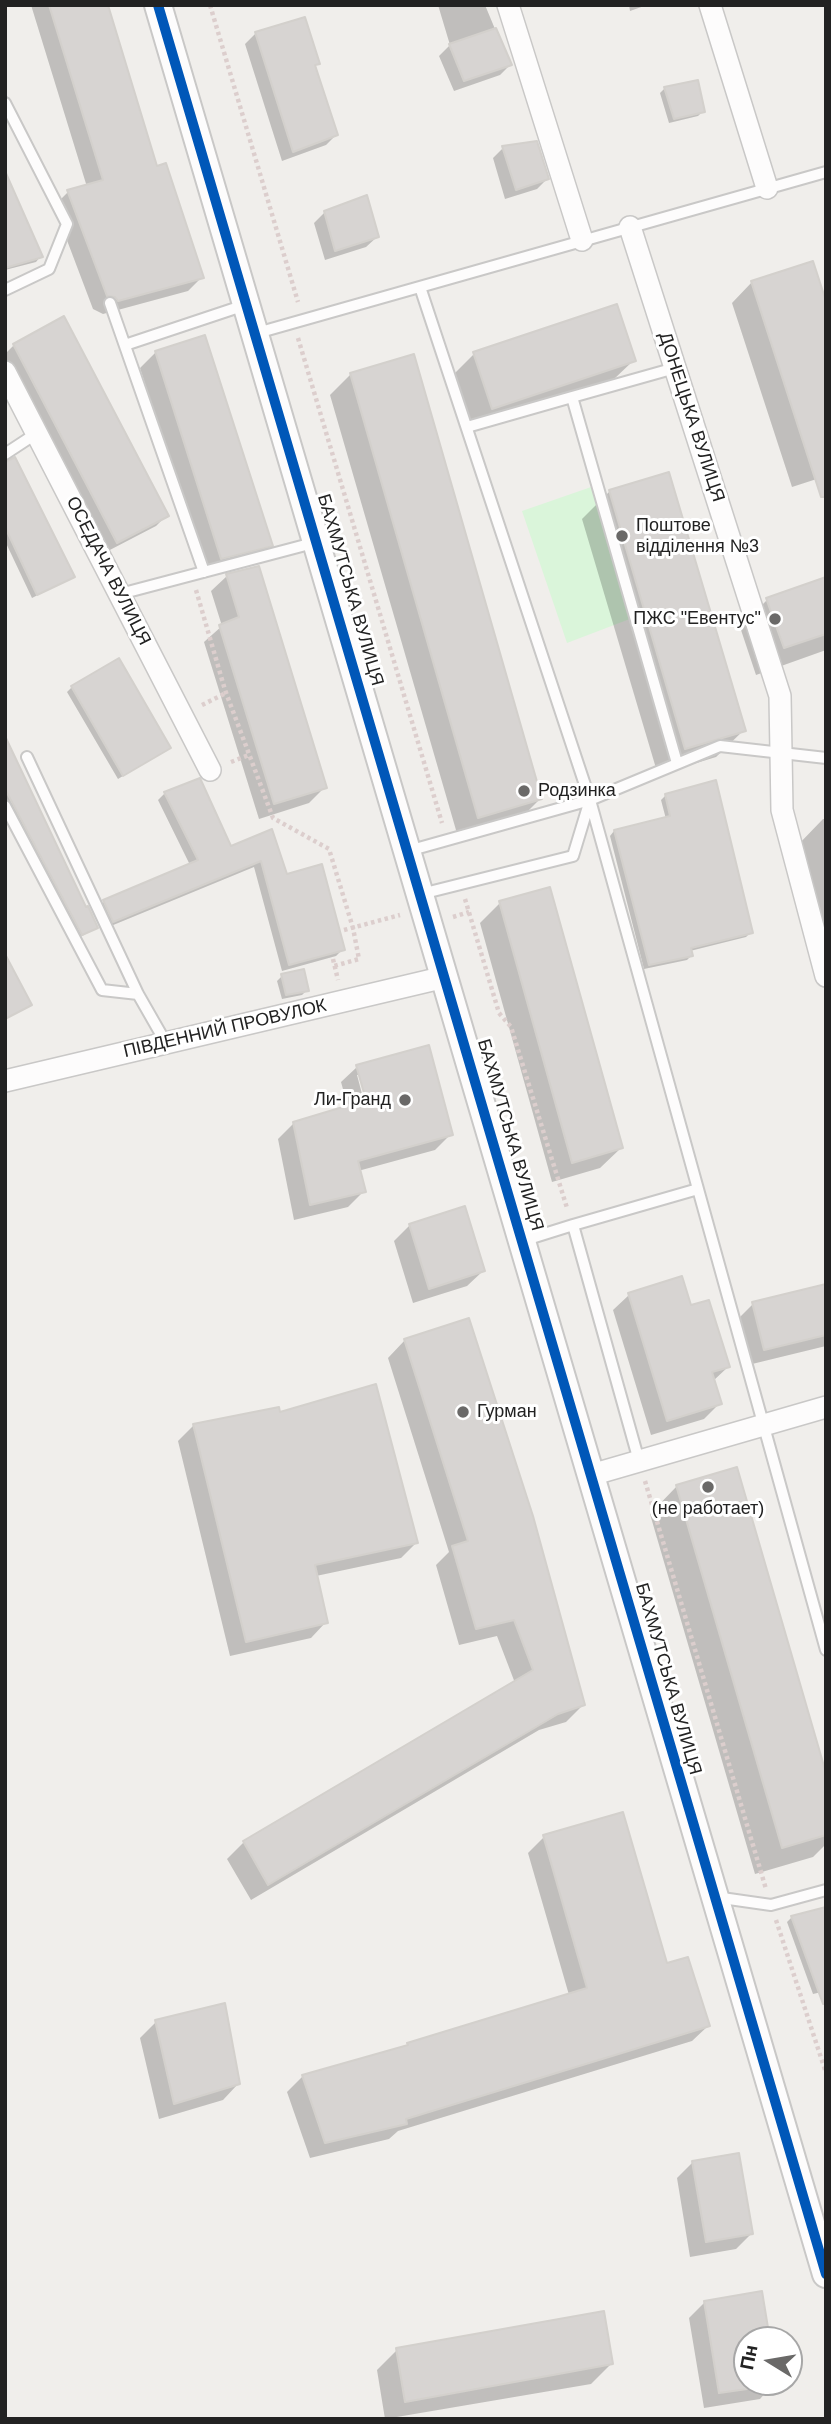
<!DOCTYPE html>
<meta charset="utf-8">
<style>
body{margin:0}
#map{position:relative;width:831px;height:2424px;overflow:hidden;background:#f0eeeb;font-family:Arial,sans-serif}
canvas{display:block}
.frame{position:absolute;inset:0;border:7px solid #222;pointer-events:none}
.north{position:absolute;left:733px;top:2326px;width:70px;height:70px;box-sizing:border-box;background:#fff;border:2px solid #a7a7a7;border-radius:50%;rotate:281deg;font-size:19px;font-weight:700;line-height:28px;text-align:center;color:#222}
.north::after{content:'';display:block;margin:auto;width:24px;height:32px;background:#6a6968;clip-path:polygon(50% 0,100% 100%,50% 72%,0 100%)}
</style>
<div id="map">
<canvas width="831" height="2424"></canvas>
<div class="frame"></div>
<div class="north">Пн</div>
</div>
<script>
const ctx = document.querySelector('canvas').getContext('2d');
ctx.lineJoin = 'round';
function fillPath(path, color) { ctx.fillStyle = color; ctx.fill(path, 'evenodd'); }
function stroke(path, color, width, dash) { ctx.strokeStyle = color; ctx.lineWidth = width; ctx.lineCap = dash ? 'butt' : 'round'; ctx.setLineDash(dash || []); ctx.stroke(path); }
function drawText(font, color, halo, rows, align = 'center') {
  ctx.font = font + ' Arial,sans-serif'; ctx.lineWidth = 6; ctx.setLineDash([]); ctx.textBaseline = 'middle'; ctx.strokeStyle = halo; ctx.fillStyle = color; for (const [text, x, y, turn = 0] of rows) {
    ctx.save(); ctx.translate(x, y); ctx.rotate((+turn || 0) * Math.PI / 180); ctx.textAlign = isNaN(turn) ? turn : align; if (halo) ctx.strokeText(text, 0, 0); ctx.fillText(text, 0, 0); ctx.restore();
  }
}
fillPath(new Path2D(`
 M594,486L635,617L567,643L522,511Z`), '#daf5da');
fillPath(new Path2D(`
 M31,5H106L156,168L202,277L188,291L103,314L93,309L54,206L68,192L87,187Z
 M438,5H485L510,65L500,75L454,91L439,56L450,45Z
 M629,5H647L630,11Z
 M256,33L318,64L314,67L336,135L326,145L282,161L245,44Z
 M665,88L703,111L698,116L669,123L660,93Z
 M503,148L547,179L537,189L505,199L493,158Z
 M5,175L40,257L36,262L5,270Z
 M325,212L377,237L366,247L325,260L314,223Z
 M752,282L826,476L792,487L732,303Z
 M204,337L271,545L255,561L205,574L140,368L155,353Z
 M14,345L167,515L156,526L106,552L5,359V354Z
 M474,354L634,360L613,380L471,428L454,374Z
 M351,374L540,799L520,819L458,837L330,395Z
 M5,464L73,577L32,598L5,541Z
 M610,491L744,730L716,757L658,775L582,519Z
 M227,576L325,787L309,803L259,819L204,642L222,626L211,591Z
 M826,579V650L756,675L740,627L767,600Z
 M72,687L168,748L118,779L67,692Z
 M5,742L96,928L77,939L5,801Z
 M165,793L230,849L271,832L286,876L343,949L336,956L282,971L254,867L106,928L97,909L104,902L190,865L158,800Z
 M666,795L751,932L746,937L690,951L691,956L687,960L644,969L610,836L614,831L666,819L661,800Z
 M823,819H826V947L796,847Z
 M500,903L621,1148L600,1168L552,1182L480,923Z
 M282,976L307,990L302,995L282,999L277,981Z
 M357,1067L451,1134L435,1150L358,1171L364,1191L348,1207L294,1220L278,1139L294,1123L348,1107L341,1082ZM357,1075H360L370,1108L366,1109Z
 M410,1225L483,1271L467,1286L413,1303L394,1241Z
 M826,1286V1346L748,1365L737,1320L753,1304Z
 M629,1295L690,1308L728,1367L713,1381L720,1403L704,1419L651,1435L613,1310Z
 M405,1340L583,1705L566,1722L539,1730L251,1900L227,1859L244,1842L515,1683L497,1636L459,1645L436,1565L449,1552L388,1358Z
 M279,1414L416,1543L401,1558L316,1576L326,1622L311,1638L230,1656L178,1441L194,1425Z
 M677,1486L826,1780V1844L813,1857L755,1874L650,1514Z
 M544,1837L665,1966L708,2026L692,2041L398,2131L389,2139L310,2158L287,2092L303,2076L405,2048L569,1995L528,1853Z
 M792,1917L826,1991L813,1994L787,1922Z
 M156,2022L238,2084L223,2100L159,2119L140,2038Z
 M693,2162L751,2234L736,2249L690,2257L677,2178Z
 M705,2302L768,2340H747V2382H775L760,2399L704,2408L689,2318Z
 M397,2350L611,2364L591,2384L385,2419L377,2370Z`), '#0003');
const building = new Path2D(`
 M49,5H108L157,166L166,163L204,278L118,301L115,297L107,296L67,190L103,180Z
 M305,17L320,64L315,65L338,135L293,152L255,32Z
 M496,28L512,65L464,81L449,44Z
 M698,80L705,112L674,119L664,87Z
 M537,141L549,179L516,190L502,146Z
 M5,171L43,257L5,268Z
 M367,195L379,237L335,251L324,211Z
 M813,261L826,301V497H821L751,281Z
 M617,304L636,361L492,409L473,352Z
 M64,316L169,516L117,543L13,344Z
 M205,335L273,546L221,559L155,351Z
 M414,354L542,799L478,818L350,373Z
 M15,457L75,577L37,595L5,527V462Z
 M669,472L746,731L685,749L609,490Z
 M259,566L327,788L274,804L219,625L239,617L226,574Z
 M826,577V634L784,648L766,598Z
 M119,658L171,748L123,776L71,686Z
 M5,736L86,907L88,906L98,928L82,935L5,789Z
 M200,778L231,846L272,829L287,874L322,864L345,950L289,965L261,861L113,922L103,900L198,860L164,792Z
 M716,780L753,933L691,948L693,956L649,965L614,830L670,816L665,794Z
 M550,887L623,1148L572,1163L499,901Z
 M5,954L32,1005L5,1019Z
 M304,969L309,991L286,995L281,974Z
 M429,1045L453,1135L358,1161L366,1192L310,1205L293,1122L366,1100L356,1065Z
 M465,1206L485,1271L429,1289L409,1224Z
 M682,1276L691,1305L709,1300L730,1367L712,1372L722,1404L667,1421L628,1293Z
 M826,1284V1335L764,1350L752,1302Z
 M469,1318L533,1516L585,1705L558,1714L268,1885L243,1841L533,1670L514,1620L476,1629L452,1546L468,1541L404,1339Z
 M376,1384L418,1543L315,1565L328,1623L246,1642L193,1424L279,1407L280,1412Z
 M737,1467L826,1773V1835L782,1848L676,1485Z
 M623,1812L667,1963L688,1957L710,2026L406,2119L407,2124L325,2143L302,2075L408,2045L407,2043L587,1988L543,1835Z
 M826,1907V2004H823L791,1916Z
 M225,2003L240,2084L174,2104L155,2020Z
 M739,2153L753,2234L706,2242L692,2161Z
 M762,2291L770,2340H747V2389L719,2393L704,2301Z
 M604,2311L613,2364L405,2402L396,2348Z`);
fillPath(building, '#d7d4d2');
stroke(building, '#d3d0cc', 2);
const service = new Path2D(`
 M5,103L67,224L49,269L5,290
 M420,287L590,800L826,1650
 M110,303L204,572
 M257,333L826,172
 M125,345L245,305
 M572,397L675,368
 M467,427L572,397L677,763
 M5,454L37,433
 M120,594L317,542
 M27,757L138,994L166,1043
 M5,806L102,990L138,994
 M408,851L590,800
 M421,894L573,856L590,800L720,746L826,758
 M573,1225L698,1189
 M522,1241L573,1225L639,1461
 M715,1897L771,1905L826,1890`);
const minor = new Path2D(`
 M508,5L582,240
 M710,5L767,188
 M630,227L780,696L782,810L826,976
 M5,372L210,770
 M5,1081L445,977
 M591,1475L826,1407`);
const tertiary = new Path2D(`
 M158,5L826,2274`);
stroke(service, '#c9c8c7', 14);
stroke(minor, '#c9c8c7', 24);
stroke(tertiary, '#c9c8c7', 30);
stroke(new Path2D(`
 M210,5L298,302
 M298,338L442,823
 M196,590L225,690L273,818L329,849L353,928L359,959L334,966
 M202,705L226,693
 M231,762L249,755
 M465,899L499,1013L511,1027L567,1208
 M453,917L469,912
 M344,930L400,915
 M333,959L338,980
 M645,1481L766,1889
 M776,1920L826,2073`), '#dccecd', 4.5, [3.5, 3.5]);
stroke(service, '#fdfcfc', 10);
stroke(minor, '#fdfcfc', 21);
stroke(tertiary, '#fdfcfc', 26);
stroke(new Path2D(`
 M158,5L826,2274`), '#0057b8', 10);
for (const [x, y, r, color] of [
 [622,536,7,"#6a6968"],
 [775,619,7,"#6a6968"],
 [524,791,7,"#6a6968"],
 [405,1100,7,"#6a6968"],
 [463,1412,7,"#6a6968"],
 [708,1487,7,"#6a6968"]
]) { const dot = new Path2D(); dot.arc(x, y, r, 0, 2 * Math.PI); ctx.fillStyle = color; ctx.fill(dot); stroke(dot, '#fff', 2.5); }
drawText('18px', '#222', '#fff', [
 ["ДОНЕЦЬКА ВУЛИЦЯ",691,417,72],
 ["ОСЕДАЧА ВУЛИЦЯ",108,571,63],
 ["БАХМУТСЬКА ВУЛИЦЯ",350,590,74],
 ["ПІВДЕННИЙ ПРОВУЛОК",225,1029,-13],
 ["БАХМУТСЬКА ВУЛИЦЯ",510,1135,74],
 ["БАХМУТСЬКА ВУЛИЦЯ",668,1679,74]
]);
drawText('18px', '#222', '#fff', [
 ["Поштове",636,526],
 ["відділення №3",636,547],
 ["ПЖС \"Евентус\"",761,619,"right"],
 ["Родзинка",538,791],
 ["Ли-Гранд",391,1100,"right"],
 ["Гурман",477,1412],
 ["(не работает)",708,1509,"center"]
], 'left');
</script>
